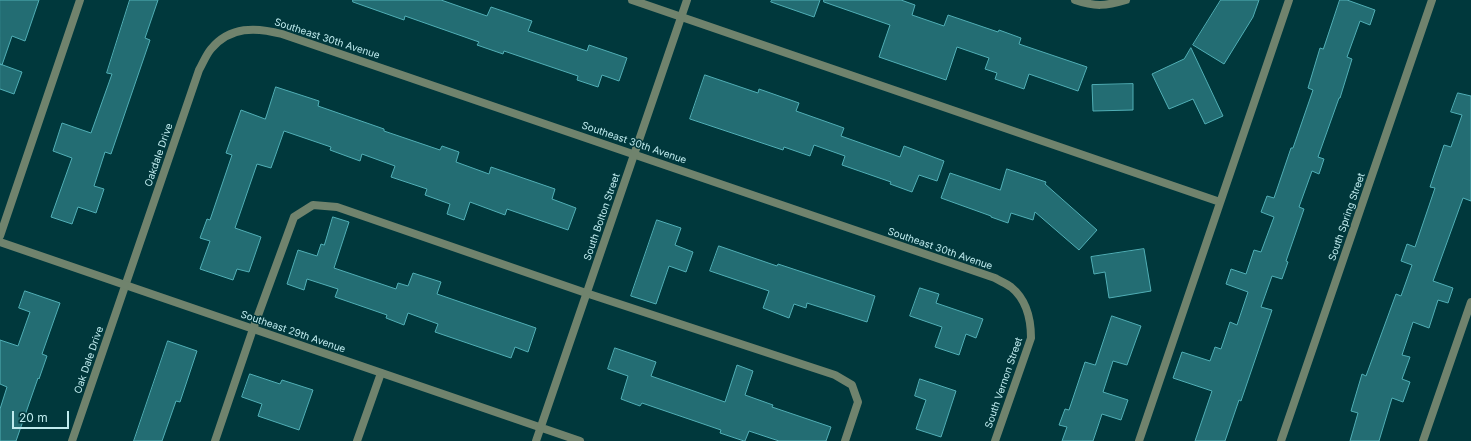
<!DOCTYPE html>
<style>
body{margin:0}
#map{position:relative;width:1471px;height:441px;overflow:hidden;background:#00383c;font-family:Inter,sans-serif}
canvas{display:block}
.scale{position:absolute;left:12px;top:411px;width:57px;height:18px;box-sizing:border-box;border:2px solid #bfebee;border-top:0;padding-left:5px;font-size:12px;line-height:14px;white-space:nowrap;color:#bfebee;-webkit-text-stroke:3px #00383c;paint-order:stroke}
</style>
<div id="map">
<canvas width="1471" height="441"></canvas>
<div class="scale">20 m</div>
</div>
<script>
const ctx = document.querySelector('canvas').getContext('2d');
ctx.lineJoin = 'round';
function fillPath(path, color) { ctx.fillStyle = color; ctx.fill(path, 'evenodd'); }
function stroke(path, color, width, dash) { ctx.strokeStyle = color; ctx.lineWidth = width; ctx.lineCap = dash ? 'butt' : 'round'; ctx.setLineDash(dash || []); ctx.stroke(path); }
function drawText(font, color, halo, rows, align = 'center') {
  ctx.font = font + ' Inter,sans-serif'; ctx.lineWidth = 3; ctx.setLineDash([]); ctx.textBaseline = 'middle'; ctx.strokeStyle = halo; ctx.fillStyle = color; for (const [text, x, y, turn = 0] of rows) {
    ctx.save(); ctx.translate(x, y); ctx.rotate((+turn || 0) * Math.PI / 180); ctx.textAlign = isNaN(turn) ? turn : align; if (halo) ctx.strokeText(text, 0, 0); ctx.fillText(text, 0, 0); ctx.restore();
  }
}
const building = new Path2D(`
 M0,0H39L25,41L12,36L2,65L0,64Z
 M130,0H158L145,38L150,40L111,154L105,152L94,186L104,189L96,213L78,207L72,224L51,217L72,158L53,151L62,123L91,133L112,74L107,73Z
 M353,0H441L487,16L491,7L532,21L528,31L587,51L589,45L627,58L619,81L602,75L598,87L577,80L578,76L504,51L503,54L477,45L479,42L405,16L404,20L353,2Z
 M772,0H820L814,17L771,2Z
 M824,0H901L915,5L912,15L944,26L948,15L998,32L999,30L1021,38L1019,44L1087,67L1078,91L1029,74L1024,89L995,79L997,73L985,69L989,58L957,47L946,80L879,57L890,25L824,2Z
 M1221,0H1259L1253,17L1224,64L1193,45Z
 M1340,0H1347L1375,10L1370,25L1360,21L1347,57L1352,59L1340,98H1339L1318,157L1324,159L1319,174L1312,171L1299,207L1304,209L1286,261L1288,262L1282,279L1272,276L1261,307L1272,310L1241,401L1239,400L1225,441H1195L1212,391L1173,378L1182,352L1210,361L1215,347L1221,349L1230,322L1237,325L1248,292L1226,284L1231,269L1246,274L1254,250L1261,252L1274,217L1261,212L1267,196L1274,198L1291,148H1293L1313,90L1308,88L1320,48L1323,49Z
 M1191,48L1223,116L1205,124L1193,99L1169,109L1152,74L1184,59Z
 M0,64L22,72L14,94L0,89Z
 M705,75L758,93L759,89L799,103L796,111L844,128L841,136L900,157L904,146L944,161L937,181L919,175L912,192L890,184L891,182L842,165L845,156L814,145L810,156L784,147L783,150L690,119Z
 M1133,84V110L1093,111L1092,85Z
 M276,87L319,101L318,106L384,129V131L440,150L442,146L459,152L456,162L489,174L491,167L555,189L552,199L576,208L568,230L507,209L505,215L470,202L464,220L447,214L450,204L425,195L427,189L391,177L395,166L362,154L360,161L330,150L331,147L284,131L271,168L257,164L235,228L261,237L249,272L237,269L233,280L200,269L210,241L200,238L207,219L210,220L232,155L226,153L241,110L265,119Z
 M1458,93L1471,96V201L1463,198L1433,281L1453,288L1448,303L1438,300L1429,328L1413,322L1402,355L1410,357L1402,379L1410,382L1403,402L1392,398L1379,441H1350L1358,413L1351,411L1362,374L1366,376L1396,294L1401,296L1412,265L1401,261L1407,244L1415,247L1435,188L1430,187L1444,145L1451,147L1462,115L1451,112Z
 M1007,169L1046,182L1045,184L1097,230L1079,250L1035,212L1033,220L1011,213L1008,223L991,217V216L941,198L950,173L1000,190Z
 M333,217L349,222L334,268L396,289L398,283L408,286L413,273L441,282L437,294L536,328L528,352L515,347L511,358L435,332L438,324L408,313L404,325L386,318L387,315L335,297L338,289L307,279L304,290L287,284L298,250L317,256L321,244L324,245Z
 M657,220L681,228L675,245L693,252L686,272L669,266L656,304L631,296Z
 M719,246L777,266L778,264L875,296L867,322L807,303L806,308L794,304L789,318L763,308L769,291L710,271Z
 M1144,249L1151,291L1109,298L1105,272L1094,274L1091,257Z
 M920,288L939,294L936,303L983,319L976,338L966,334L959,355L935,347L942,327L910,316Z
 M25,291L60,303L42,354L47,356L39,379L38,378L16,441H0V409L7,387L0,384V340L18,346L30,312L19,308Z
 M1112,316L1141,326L1127,365L1113,361L1103,392L1128,400L1121,420L1102,414L1093,441H1062L1067,427L1059,425L1065,409L1069,410L1085,362L1095,365Z
 M168,341L197,351L180,402L176,401L162,441H134Z
 M615,348L656,362L651,376L725,402L737,365L753,371L745,395L773,405L772,407L831,427L826,441H779L749,431L745,441H744L720,433L721,430L642,403L640,406L621,399L628,376L608,369Z
 M250,374L280,384L282,380L313,390L299,430L258,416L262,404L242,397Z
 M920,379L956,391L941,437L916,429L926,400L915,396Z`);
fillPath(building, '#236d73');
stroke(building, '#50afb6', 1);
stroke(new Path2D(`
 M632,0L1220,202
 M0,236L80,0
 M215,441L253,329L294,217L313,205L337,207L586,293L835,375L852,385L858,402L845,441
 M1139,441L1289,0
 M1423,441L1471,302`), '#70836d', 8);
stroke(new Path2D(`
 M1075,0C1095,7 1106,6 1126,0
 M72,441L199,70C203,63 206,55 211,49C230,26 256,27 282,34L995,278C1000,281 1007,284 1011,287C1027,300 1031,320 1031,338L995,441
 M357,441L381,373
 M1281,441L1432,0`), '#70836d', 8);
stroke(new Path2D(`
 M0,242L580,441
 M536,441L687,0`), '#70836d', 8);
drawText('10px', '#bfebee', '#00383c', [
 ["Southeast 30th Avenue",327,39,18],
 ["Southeast 30th Avenue",634,143,19],
 ["Oakdale Drive",159,155,-71],
 ["South Bolton Street",602,217,-71],
 ["South Spring Street",1347,217,-71],
 ["Southeast 30th Avenue",940,249,19],
 ["Southeast 29th Avenue",293,332,19],
 ["Oak Dale Drive",89,360,-71],
 ["South Vernon Street",1004,383,-71]
]);
</script>
